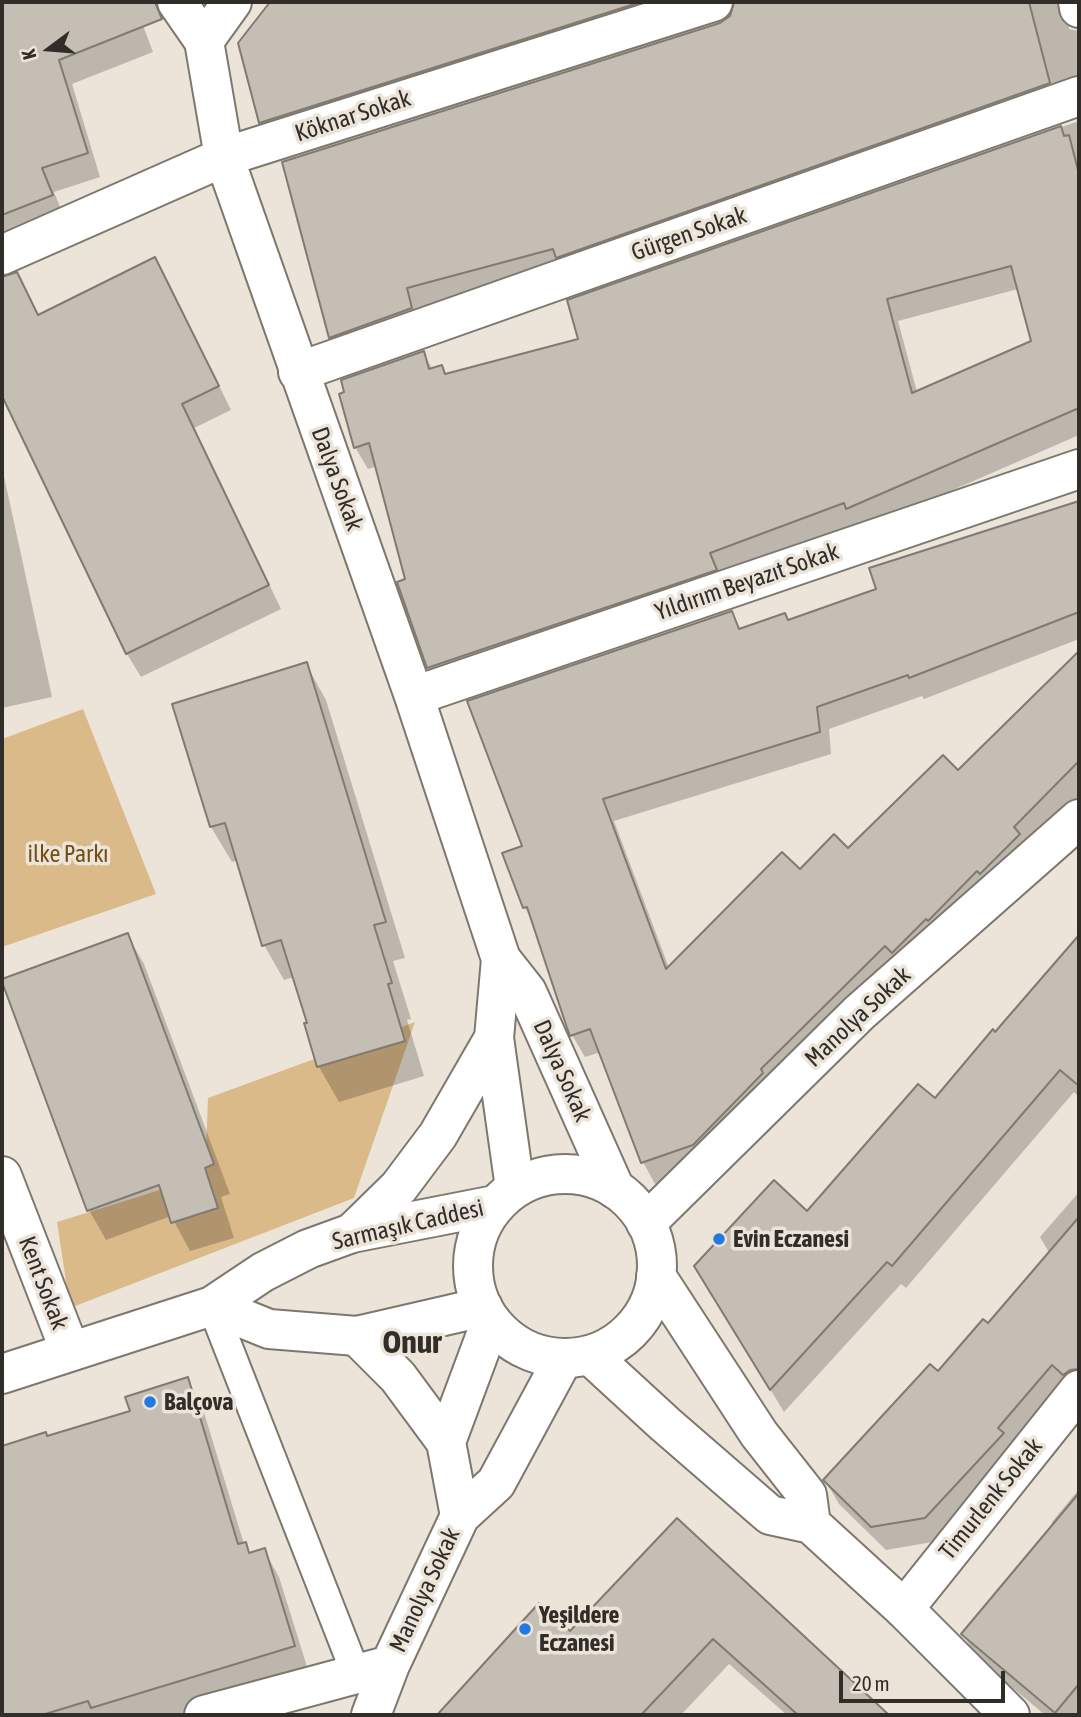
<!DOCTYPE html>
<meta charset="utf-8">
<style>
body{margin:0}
#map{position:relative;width:1081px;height:1717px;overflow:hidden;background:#ece4d9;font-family:"Asap Condensed",sans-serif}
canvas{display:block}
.frame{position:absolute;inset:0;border:4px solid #312e2a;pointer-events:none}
.north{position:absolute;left:14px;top:14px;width:70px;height:70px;-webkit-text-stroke:5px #ece4d9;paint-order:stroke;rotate:254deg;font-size:19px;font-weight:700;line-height:28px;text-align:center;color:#312e2a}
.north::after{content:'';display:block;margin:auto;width:24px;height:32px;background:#312e2a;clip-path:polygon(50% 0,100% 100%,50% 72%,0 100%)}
.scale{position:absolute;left:839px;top:1671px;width:166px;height:32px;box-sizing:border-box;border:4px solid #312e2a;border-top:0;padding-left:9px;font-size:21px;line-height:24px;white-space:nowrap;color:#312e2a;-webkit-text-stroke:5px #ece4d9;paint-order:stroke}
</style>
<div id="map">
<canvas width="1081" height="1717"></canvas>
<div class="frame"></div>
<div class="north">K</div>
<div class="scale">20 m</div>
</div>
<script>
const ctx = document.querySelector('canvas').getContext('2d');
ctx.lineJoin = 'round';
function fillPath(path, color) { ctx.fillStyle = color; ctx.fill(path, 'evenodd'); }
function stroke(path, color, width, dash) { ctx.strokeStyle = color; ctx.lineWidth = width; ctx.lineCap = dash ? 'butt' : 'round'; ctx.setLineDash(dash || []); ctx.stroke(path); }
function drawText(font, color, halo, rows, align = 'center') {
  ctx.font = font + ' "Asap Condensed",sans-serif'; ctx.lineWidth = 7; ctx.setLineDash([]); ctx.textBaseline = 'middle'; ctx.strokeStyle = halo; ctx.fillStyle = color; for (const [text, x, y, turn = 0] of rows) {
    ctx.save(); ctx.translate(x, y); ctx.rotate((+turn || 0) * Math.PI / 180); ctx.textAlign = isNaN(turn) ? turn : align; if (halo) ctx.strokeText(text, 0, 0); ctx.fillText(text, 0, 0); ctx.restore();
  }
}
fillPath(new Path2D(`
 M83,709L156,894L2,947V739Z
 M415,1022L354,1198L70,1308L57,1222L205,1176L208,1098Z`), '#dbba8a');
fillPath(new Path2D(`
 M2,2H134L153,52L72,84L100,177L54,192L65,219L2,263Z
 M273,2H1060L1069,18V29L1079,31V99L344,359L331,337L731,17L736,5L731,2L274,144L261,122L240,43Z
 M1079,121V435L861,530L442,689L429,668L399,583L407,580L377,466L368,469L355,447L423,353L433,370L442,367L446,375L580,340L569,301ZM1018,289L1033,342L917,392L898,321Z
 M16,274L39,317L168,282L231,410L194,428L281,609L141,677L127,654L2,396V278Z
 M2,467L52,697L2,708Z
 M1079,502V639L924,699L922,696L829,729L831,754L614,821L669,968L800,872L848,851L958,773L1079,653V796L706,1167L655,1184L643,1162L601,1052L585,1057L572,1035L536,927L525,908L505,854L524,847L731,613L741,630L788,622L879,590L871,570Z
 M306,664L326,700L405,958L393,961L411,1019L407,1020L424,1076L339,1102L319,1067L307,1025L309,1024L294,977L284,980L264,945L238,860L232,862L211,827L174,705Z
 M127,935L144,964L230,1194L221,1197L234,1238L190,1251L171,1216L106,1240L89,1210L3,981Z
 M1079,938V1097L1074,1092L906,1288L901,1284L784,1412L710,1290L807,1214L935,1101Z
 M1079,1192V1397L938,1541L886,1550L839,1504L825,1480L988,1326L1050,1254L1040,1237Z
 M187,1379L202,1406L244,1544L250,1554L264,1550L279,1577L309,1673L197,1715H2V1448L45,1434L47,1438L132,1412Z
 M1079,1489V1715H1045L977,1658L963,1634L1054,1526L1052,1522Z
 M677,1520L871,1701L879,1715H787L729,1664L681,1715H449L445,1709L571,1634Z`), '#0003');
const building = new Path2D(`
 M2,2H155L162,19L59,60L88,153L42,168L53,195L2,215Z
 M270,2H641L259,123L238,43Z
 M734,2H1029L1050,83L556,258L553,249L407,288L412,308L329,338L282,162L720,23L730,16Z
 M1061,126L1064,136L1069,135L1079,174V408L846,509L844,503L710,553L717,570L427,668L397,582L405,579L369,443L354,448L339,394L344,392L341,380L424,351L429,369L442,365L445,374L578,339L567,300ZM1011,266L1031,341L912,393L887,299Z
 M155,257L219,386L182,404L269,585L126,654L2,396V277L17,272L38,315Z
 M1079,501V612L909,678L908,675L817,707L820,732L603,799L666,969L782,852L800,869L834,834L848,848L943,755L958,770L1079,651V761L1014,827L1020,834L980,874L977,871L928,921L926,919L892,953L885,946L761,1069L763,1073L693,1145L641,1163L590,1029L570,1036L566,1025L527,907L523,908L502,853L522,846L467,701L732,611L739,629L785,613L788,620L876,589L869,568Z
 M307,662L386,922L374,925L392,983L388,984L405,1041L317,1067L304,1023H307L281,940L262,946L225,823L210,827L172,704Z
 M128,933L214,1164L205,1168L218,1208L171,1223L159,1185L87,1211L2,982V979Z
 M1079,935V1086L1060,1070L892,1266L887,1262L770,1390L694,1266L774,1180L807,1211L918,1084L935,1098L993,1029L995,1032Z
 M1079,1217V1369L1070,1370L1063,1375L1052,1365L998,1428L1004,1433L925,1518L871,1527L823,1480L930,1364L938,1371L983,1319L988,1323Z
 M188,1377L238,1544L246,1542L249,1553L265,1548L295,1646L91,1708L88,1701L42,1715H2V1446L46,1432L47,1436L130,1411L125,1397Z
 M1079,1493V1684L1055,1713L961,1634Z
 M677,1518L889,1715H798L713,1639L641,1715H437L539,1603L570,1631Z`);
fillPath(building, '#c5beb4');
stroke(building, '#817a70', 2);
const lane = new Path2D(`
 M212,1306L356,1674`);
const street = new Path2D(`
 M177,2L204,41
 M232,2L204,41L224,157L414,696L501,959L527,992L615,1189
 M1078,2L1079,8
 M2,255L224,157L713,2
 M298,372L1079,96
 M414,696L1079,469
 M501,959L494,1038L515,1188
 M2,1176L70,1351
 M646,1223L859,1013L1079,819
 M352,1233L399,1187L438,1135L494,1038
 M357,1336L398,1377L446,1442
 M460,1516L446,1442L491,1321
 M904,1609L1079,1390
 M204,1715L390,1665
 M371,1715L390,1665L460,1516L496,1483L563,1359`);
const secondary = new Path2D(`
 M473 1266a92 92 0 1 1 184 0a92 92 0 1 1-184 0Z
 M656,1276L759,1434L807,1495L811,1524
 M212,1306L269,1329L357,1336L483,1307
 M591,1356L665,1424L770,1515L811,1524L904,1609L1010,1715
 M2,1374L212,1306L263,1272L308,1249L352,1233L495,1205`);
stroke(lane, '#7e776e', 32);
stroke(street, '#7e776e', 42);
stroke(secondary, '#7e776e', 42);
stroke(lane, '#fff', 28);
stroke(street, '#fff', 38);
stroke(secondary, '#fff', 38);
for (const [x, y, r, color] of [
 [719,1239,7,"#2378e2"],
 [150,1402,7,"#2378e2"],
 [525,1629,7,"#2378e2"]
]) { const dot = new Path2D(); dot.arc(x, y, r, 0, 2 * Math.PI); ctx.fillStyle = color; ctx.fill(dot); stroke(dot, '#ece4d9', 2.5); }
drawText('24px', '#312e2a', '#ece4d9', [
 ["Köknar Sokak",353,116,-18],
 ["Gürgen Sokak",689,234,-19],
 ["Dalya Sokak",337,479,70],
 ["Yıldırım Beyazıt Sokak",747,582,-19],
 ["Manolya Sokak",858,1017,-43],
 ["Dalya Sokak",562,1071,66],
 ["Sarmaşık Caddesi",408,1225,-13],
 ["Kent Sokak",43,1283,69],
 ["Timurlenk Sokak",991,1499,-51],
 ["Manolya Sokak",425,1590,-65]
]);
drawText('24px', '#725015', '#ece4d9', [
 ["ilke Parkı",68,854]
]);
drawText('bold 24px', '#312e2a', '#ece4d9', [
 ["Evin Eczanesi",733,1239],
 ["Balçova",164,1402],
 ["Yeşildere",539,1615],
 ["Eczanesi",539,1643]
], 'left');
drawText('bold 32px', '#312e2a', '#ece4d9', [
 ["Onur",412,1343]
]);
</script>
